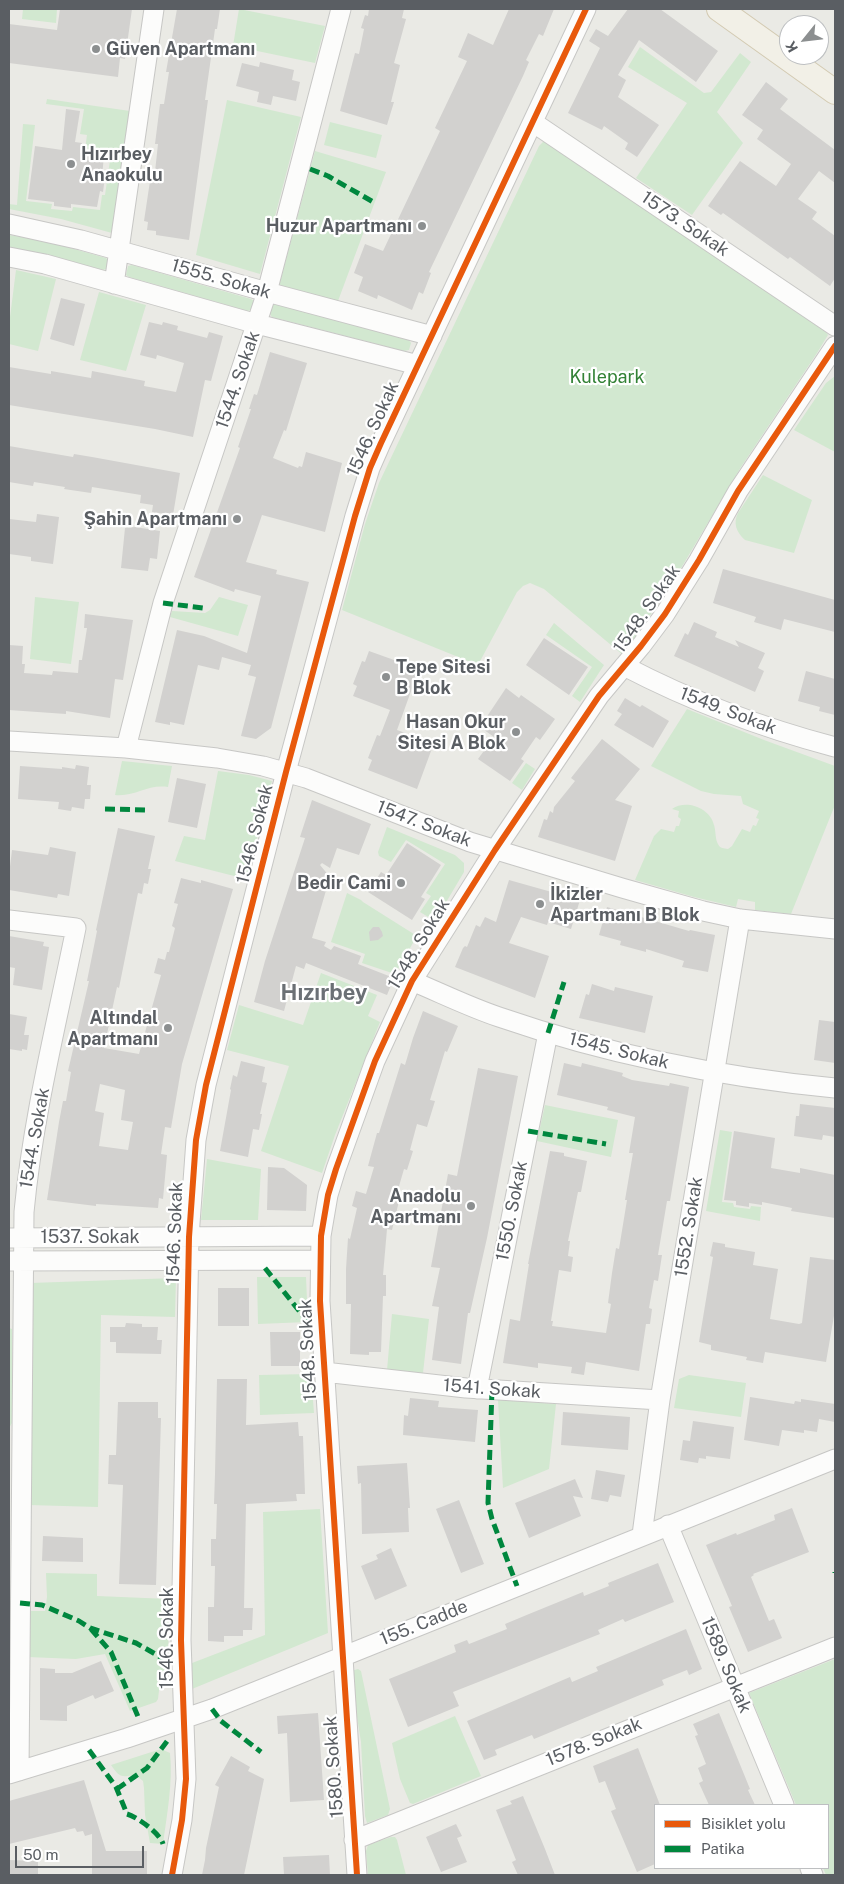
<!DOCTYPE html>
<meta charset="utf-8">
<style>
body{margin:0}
#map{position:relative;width:844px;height:1884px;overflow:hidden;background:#eaeae5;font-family:"Public Sans",sans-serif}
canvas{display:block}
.frame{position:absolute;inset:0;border:10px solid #5a5e63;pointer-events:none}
.legend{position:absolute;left:654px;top:1804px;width:175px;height:65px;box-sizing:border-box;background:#fff;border:1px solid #bdbfc1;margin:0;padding:6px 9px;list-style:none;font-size:15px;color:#5a5e63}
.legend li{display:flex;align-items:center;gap:10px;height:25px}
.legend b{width:25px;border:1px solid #bdbfc1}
.north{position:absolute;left:779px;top:15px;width:50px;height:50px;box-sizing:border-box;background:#fff;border:1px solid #bdbfc1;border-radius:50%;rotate:241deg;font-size:14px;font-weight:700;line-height:20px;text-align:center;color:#5a5e63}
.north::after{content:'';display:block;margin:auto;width:18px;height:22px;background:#8c8f90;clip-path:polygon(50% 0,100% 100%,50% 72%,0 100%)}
.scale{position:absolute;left:15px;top:1846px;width:129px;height:22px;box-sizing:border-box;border:2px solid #5a5e63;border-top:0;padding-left:6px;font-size:15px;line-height:18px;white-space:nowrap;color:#5a5e63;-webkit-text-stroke:4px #fff;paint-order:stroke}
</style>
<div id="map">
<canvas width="844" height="1884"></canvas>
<div class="frame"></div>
<ul class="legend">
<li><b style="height:6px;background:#e8590c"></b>Bisiklet yolu</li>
<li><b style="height:6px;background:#00873e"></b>Patika</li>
</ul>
<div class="north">K</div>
<div class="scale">50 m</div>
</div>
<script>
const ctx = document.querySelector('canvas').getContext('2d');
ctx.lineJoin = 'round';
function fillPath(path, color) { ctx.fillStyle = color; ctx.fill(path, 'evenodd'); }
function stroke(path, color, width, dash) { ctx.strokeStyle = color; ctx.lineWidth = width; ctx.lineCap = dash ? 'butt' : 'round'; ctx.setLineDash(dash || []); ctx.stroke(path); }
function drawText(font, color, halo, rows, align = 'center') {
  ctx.font = font + ' "Public Sans",sans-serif'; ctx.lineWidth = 4.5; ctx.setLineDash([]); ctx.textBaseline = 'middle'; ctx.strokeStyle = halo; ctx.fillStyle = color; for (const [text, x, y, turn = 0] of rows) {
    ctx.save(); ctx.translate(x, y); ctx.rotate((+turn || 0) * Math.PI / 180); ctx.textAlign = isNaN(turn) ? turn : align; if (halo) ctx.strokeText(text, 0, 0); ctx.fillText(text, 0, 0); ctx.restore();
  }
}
fillPath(new Path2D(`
 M23,9H57L56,23L22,19Z
 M239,9L325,26L315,63L233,46Z
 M640,47L704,93L711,92L740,53L751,62L717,112L743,143L692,215L636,178L687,103L628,67Z
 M47,99L130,111L112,233L61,219L9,209V204L17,205L23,124L35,125L26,201L52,204L51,209L72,211L73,207L100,210L102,195H105L111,153L85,149L87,135L80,134L84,109L46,104Z
 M227,100L301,117L260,274L196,255Z
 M330,122L382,135L376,158L324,145Z
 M543,142H546L824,329L828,335L817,353L741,467L674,580L623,655L544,589L530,583L523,586L517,592L478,665L342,610L365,524L379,483L539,146Z
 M315,151L386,172L338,301L279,286Z
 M9,235L46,241L106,258L108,260L106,269L103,270L44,254L9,247Z
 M132,265L251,299L254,301L252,309L248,311L129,277L126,275L128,266Z
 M16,270L56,279L38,351L9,344V325Z
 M99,292L146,305L126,371L80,360Z
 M274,304L408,339L411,343L409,350L404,351L272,317L269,313L271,306Z
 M835,376V452L794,430L826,383Z
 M763,475L812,500L794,553L745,540C736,532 733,523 738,513Z
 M35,597L79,602L71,664L30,659Z
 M219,597L248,605L238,636L170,617L172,611L205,613L210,610Z
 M554,623L604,665L580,702L572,696L592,667L546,635Z
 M687,709L764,740L835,766V805L791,914L755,910V902L738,899L736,907L694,897L635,880L654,836L661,829L674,832L676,826H679L681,819L678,817L679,811L672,809C686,799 710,808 714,825C716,831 715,839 718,844C720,849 724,848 728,849L732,846L742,829L750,832L753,825L756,826L759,819L756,818L759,811L743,804L741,796L714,794L701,791L651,766Z
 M122,761L172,766L168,787C147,784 136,797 115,795Z
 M526,763L535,769L522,790L512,783Z
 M218,771L249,775L272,781L246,879L175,861L184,836L205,840Z
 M387,827L455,855L464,863V872L435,921L420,912L431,896L426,893L445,864L406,840L391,862L379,856L378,852Z
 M347,893L361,900L363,902L417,936L395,974L362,963L365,954L331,942Z
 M321,973L377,995L368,1016L380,1022L335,1135L322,1173L261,1151L289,1066L227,1050L239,1005L303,1025Z
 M545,1105L618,1120L611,1157L537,1141Z
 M720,1130L732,1132L722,1202L733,1203L734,1207L750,1209L751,1206L761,1207L760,1221L706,1211Z
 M207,1159L261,1169L258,1220H201Z
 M257,1277H306L308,1322L258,1324Z
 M176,1278L175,1317L101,1315L98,1507L29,1505L30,1283Z
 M392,1314L429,1319L423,1373L387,1370Z
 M9,1328L12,1329V1423L9,1428Z
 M311,1374L314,1413L260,1415L259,1375Z
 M689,1375L746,1383L741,1417L674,1408L679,1379Z
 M498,1400L556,1404L549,1469L503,1488Z
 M320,1509L328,1633L192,1689V1663L265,1635L263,1512Z
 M46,1573L97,1574V1596L169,1599L168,1672L160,1682L158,1699L156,1702L130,1711L105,1654L76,1659L28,1657V1611H45L47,1597Z
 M835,1659V1875H826L823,1868H828V1805H796L749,1693Z
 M358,1669L361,1671L390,1809L388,1815L367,1823L365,1816L361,1742L350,1674L351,1671Z
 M455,1716L481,1776L413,1804L410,1803L400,1779L392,1743Z
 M161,1749L170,1753C173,1783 167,1814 163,1844L150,1843L145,1815L144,1788L143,1781L136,1775C121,1777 120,1778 111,1765Z
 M391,1837H395L397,1840L406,1875H368L366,1851L368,1845Z`), '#d2e8d0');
fillPath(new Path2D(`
 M60,9H132L125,59L120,58L118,77L9,63V24L57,30Z
 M177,9H220L217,29H215L205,100H208L189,240L156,235V231L147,230L148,222L144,221L150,181H154L158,144H155L160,104H164L169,72H166Z
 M369,9H404L402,18L406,19L394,63L400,65L391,102H394L387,125L340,111L355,53L359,54L364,29L361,28L365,15L368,16Z
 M509,9H554L543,36L539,34L526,60L529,62L523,76L429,272L431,273L423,294L419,292L412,310L378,295L377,299L358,291L363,277L354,273L365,244L383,251L440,131L435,128L467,61L458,57L468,33L493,45Z
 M628,9H660L718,51L696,82L639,40L618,75L626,80L618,97L659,125L637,157L625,149L628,143L604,126L602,130L568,113L600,48L589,41L596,29L608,36Z
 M260,62L294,70L292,80L300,82L296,101L273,96L271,105L257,102L259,92L236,86L242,63L259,67Z
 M766,82L788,99L780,109L835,150V183L819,171L798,199L817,212L812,219L835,236V278L830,286L790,257L788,259L723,213L721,215L708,206L740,161L776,186L791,164L757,139L763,130L742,115Z
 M66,109L80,111L75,142L82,143L80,153L104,156L102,176L105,177L103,192L100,191L97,207L71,204V208L54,206V202L28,199L35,146L62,150Z
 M61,298L85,304L74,346L50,339Z
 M149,322L162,325L163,322L178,326L177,330L207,338L209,332L223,336L211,381L205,380L193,437L155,429L9,405V367L51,374V371L91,378L92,371L145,381L144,386L176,392L184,363L157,355L156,359L140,355Z
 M270,352L307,363L286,431L284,430L273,458L298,468L299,466L302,467L306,452L342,463L325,532L262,515L246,562L277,570L276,574L309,582L271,728L256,739L241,736L256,677L248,675L251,665L222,657L219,670L198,665L184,725L170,722V725L155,722L177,630L204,636L247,653L261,596L235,589L234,592L194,577L240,448L238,447L251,409H249L254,394L257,395Z
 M9,446L73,457L74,454L92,457L180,473L173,515L152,512L153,505L140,503L141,495L92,487L91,493L64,489L65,487L34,482L33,486L9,482Z
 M37,514L59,517L53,564L31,561V557L9,554V519L36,522Z
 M135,527L160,531L157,559L150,558L148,571L121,568L125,528Z
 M723,569L835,600V632L784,619L781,630L754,622L756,617L713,603Z
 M85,614L133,620L123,680L115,679L110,718L66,711V714L9,710V645L23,646L22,664H25L24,673L52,675L53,671L78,673L79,660H82L87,628H84Z
 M694,622L717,632L715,637L739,647L735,640L765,653L758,668L764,671L755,692L674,656L685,633L688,635Z
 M544,638L588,667L569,695L526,665Z
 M369,651L419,669L397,730L434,743L417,789L368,770L372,760L368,758L377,735L380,736L390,710L353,696L357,686L353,684L362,661L365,662Z
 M806,671L835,679V715L819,711L820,707L798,701Z
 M506,688L519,698L521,695L555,719L540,740L536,737L521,759L524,761L510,781L478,759L494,737L480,727Z
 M625,698L640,707L642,705L669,721L653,748L614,725L622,714L617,711Z
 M602,739L640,769L615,800L632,806L615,861L538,837L544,819L547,820L550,811L553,813L554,807L575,781L571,778Z
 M76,765L89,767L87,785H91L90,799H85L84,809L72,807L71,811L58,809L59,802L18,799L20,766L62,769V767L75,769Z
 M177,778L206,784L197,828L168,822Z
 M312,800L371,824L359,855L337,848L330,868L322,863L320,865L330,877L312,938L326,942L324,946L331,950L334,946L361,956L358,964L394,978L387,995L306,963L304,969L296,966L284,1011L254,1002L265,961L305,838L300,837Z
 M118,828L155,836L148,869H151L148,884L144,883L142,894L138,893L119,988L117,987L104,1048L139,1054L161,975L154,973L158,958L165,960L167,952H169L175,928L172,926L178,904L174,903L181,878L201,883V880L233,889L182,1064L171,1128L165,1127L161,1154L167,1155L163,1199L159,1198L158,1208L96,1204V1206L47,1200L59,1122L63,1101H66L71,1072L68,1071L89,981H87L97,931L96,930ZM100,1084L125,1090L121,1120L133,1122L128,1150L99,1146L104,1113L95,1111Z
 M407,843L441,865L421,897L425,899L412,920L368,892L381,872L386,875Z
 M50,847L76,852L69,896L58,894L57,898L9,890V875L12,850L48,855Z
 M509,880L580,900L571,929L548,922L547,925L521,917L509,943L549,956L535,998L455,967L463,948L465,946L467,947L476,925L480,927L485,917L496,922Z
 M607,907L689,931L690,930L715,935L708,972L682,967L684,961L646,949V952L620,945L621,941L599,935Z
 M373,927H379L382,932L383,936L378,940L370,941L369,932Z
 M9,936L44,942L43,946L49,947L42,990L13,985L15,968L9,967Z
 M592,984L614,991L615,987L653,996L645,1033L579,1018L586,994L589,995Z
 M423,1011L458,1026L447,1052L445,1051L430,1100L435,1101L427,1127L417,1124L410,1150L413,1151L407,1170L404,1169L395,1200L399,1201L392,1230L387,1229L383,1275H386V1296H383L381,1352H369V1355L350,1354L351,1304H346V1269L348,1238L350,1239L357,1208L352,1206L356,1191L366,1194L374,1167L368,1166L377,1133H379L401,1063L405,1065L413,1038Z
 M9,1014L27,1017L24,1035H29L27,1050L22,1049V1051L9,1049Z
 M819,1020L835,1022V1063L814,1060Z
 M241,1061L265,1067L262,1082L267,1083L260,1114H262L259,1130L253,1129L248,1157L220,1151L231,1090L230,1089L233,1075L237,1077Z
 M564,1063L581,1067L582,1063L623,1073L622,1076L632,1080L669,1086L670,1083L689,1087L670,1201H667L658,1255H662L658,1281L654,1280L649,1308L652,1309L650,1324H646L639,1371L586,1362L584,1375L571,1373L572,1367L538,1363V1368L503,1363L510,1319L520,1321L529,1264H528L550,1151L564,1153V1156L587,1161L581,1192H578L568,1241H570L568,1256L573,1257L571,1272L559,1270L551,1321H553L552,1326L606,1333L611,1304L608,1303L612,1273L616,1248L619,1249L627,1200H625L633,1153H629L635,1117L607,1110L608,1107L557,1095Z
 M478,1068L518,1076L487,1238L470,1313H468L461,1364L432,1360L439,1307L432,1306L440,1268L431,1267L448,1174L457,1176Z
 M800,1104L835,1108V1137L823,1135L822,1140L794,1136L796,1116H799Z
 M734,1131L775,1138L771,1168L800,1173V1168L835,1175V1218L791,1211L792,1208L762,1202V1205L749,1203V1207L736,1205V1201L724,1200Z
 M268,1167L284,1168L307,1185L306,1211L267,1210Z
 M713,1242L725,1244V1247L755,1252L753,1265L778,1269L770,1319L799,1324L802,1323L810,1257L835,1260V1310L826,1362L765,1352L763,1363L746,1360L747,1357L711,1350V1345L699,1342L713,1257L710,1256Z
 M218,1288H249V1326H218Z
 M126,1323L142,1324V1327H158L157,1340H162L161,1354L116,1353V1342H110V1327H125Z
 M270,1332H300V1366H271Z
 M217,1379H247L246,1425L298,1422L299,1436H303L305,1494H296L297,1501L246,1504L244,1608H253L252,1630H243V1636H224V1642L208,1641V1607H214L215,1566H211V1539H216L217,1504H214L215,1474Z
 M750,1397L794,1404L795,1401L801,1402V1399L835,1404V1422L819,1419L817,1432L804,1430V1433L782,1430L779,1446L744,1440Z
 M410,1398L439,1401L438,1407L478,1410L475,1442L403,1435L404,1415L408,1416Z
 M118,1402H158V1418H161L156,1585L119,1584L123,1485L108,1484L109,1455H116Z
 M563,1412L630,1417L628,1450L561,1445Z
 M693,1421L734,1427L730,1459L706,1456V1459L699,1458L698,1463L680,1460L683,1440L690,1441Z
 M407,1463L410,1508H408L409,1532L362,1534L361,1483L358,1484L357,1466Z
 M596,1470L625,1475L621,1497L610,1495L608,1502L591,1499Z
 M575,1479L583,1498L573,1496L581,1516L529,1538L515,1503Z
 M459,1500L484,1564L461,1573L436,1509Z
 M792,1508L809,1552L753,1574L754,1575L751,1577L769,1621L774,1619L782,1638L748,1652L729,1607L732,1606L706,1545L736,1533L737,1535L775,1520L774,1515Z
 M43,1536L83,1538V1562L42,1561Z
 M391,1548L407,1586L375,1600L361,1566L378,1559L376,1555Z
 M658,1563L674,1602L625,1622L623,1619L598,1630L600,1634L453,1692L459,1706L408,1727L389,1679L456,1652L454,1645L467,1640L469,1644L507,1629L505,1624L529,1614L583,1592L584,1596L609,1586L608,1583Z
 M686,1629L702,1669L689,1675L687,1670L662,1680L664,1685L534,1739L532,1735L495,1750L497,1755L484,1760L467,1721L570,1677L572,1682L598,1671L596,1667Z
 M101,1661L114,1691L95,1699L93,1695L67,1706V1721L40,1720V1668L55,1669V1673H72Z
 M318,1713L324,1800L290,1802L287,1733L278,1734L277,1716Z
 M719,1713L750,1789L748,1790L755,1805H709L699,1783L703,1781L698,1768L706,1764L695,1736L698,1735L693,1724Z
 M638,1748L660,1805H655V1864L637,1872L611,1811L616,1809L605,1781L599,1783L593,1766Z
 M231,1756L250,1767L248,1771L264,1779L244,1875H202L205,1860L206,1848L219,1787L215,1785Z
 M84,1780L106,1851H147V1875H92V1834L85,1836L83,1831L77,1832L75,1828L9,1844V1801Z
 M523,1796L545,1849L555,1875H518L512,1862L516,1860L496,1810L512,1804L510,1801Z
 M456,1824L462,1836L457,1838L467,1862L441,1872L426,1837Z
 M329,1855L330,1875H284L283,1857Z
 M9,1860L38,1861V1875H9Z`), '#d2d1cf');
const minor = new Path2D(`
 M534,123L835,326
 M9,224L81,240L267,292L432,336
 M9,257L45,264L257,324L418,365
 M114,284L154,9
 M624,666C691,701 763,728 835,747
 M9,741L126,748L217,758L263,766L306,778L470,842L622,888L703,911L740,919L835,929
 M126,748L163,603L267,292L341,9
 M9,920L76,928C57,1022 33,1116 24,1212L19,1771
 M412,981C441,993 469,1007 499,1017C609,1055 720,1077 835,1088
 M9,1238L321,1236
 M10,1261L320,1260
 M324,1372L466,1388L660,1400
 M477,1389L548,1033
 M668,1525L784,1805
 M642,1535L660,1400L740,919
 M9,1774L127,1738L212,1709L835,1459
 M354,1840L835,1647
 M810,1868L813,1875
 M172,1875L182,1820L186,1779L181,1640L189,1237L196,1140L206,1085L286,772L355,516L370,468L381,443L586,9
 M357,1875L320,1301L321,1236L328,1195L336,1169L375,1061L412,981L495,850L599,696L641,646L665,614L699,560L738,491L835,346`);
const major = new Path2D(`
 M719,9L835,92`);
stroke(minor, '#c7c7c5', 21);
stroke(major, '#d3cab2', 26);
stroke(minor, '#fcfcfb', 19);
stroke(major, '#f2f0e7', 24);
stroke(new Path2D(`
 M310,169L328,176L375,203
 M163,603L203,608
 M105,809L147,810
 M548,1033L564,982
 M528,1131L606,1144
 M265,1268L308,1322
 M492,1390L488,1503L492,1519L517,1586
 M835,1573V1572
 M20,1603L42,1605L79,1621L90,1628L136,1643L164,1659L167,1664L168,1672
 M91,1629L111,1652L139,1719
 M212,1709L221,1721L261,1752
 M89,1750L116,1787L127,1814C137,1817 160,1833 163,1844
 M117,1789L147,1768L168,1740`), '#00873e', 5, [10, 5]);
stroke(new Path2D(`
 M172,1875L182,1820L186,1779L181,1640L189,1237L196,1140L206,1085L286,772L355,516L370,468L381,443L586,9
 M357,1875L320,1301L321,1236L328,1195L336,1169L375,1061L412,981L495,850L599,696L641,646L665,614L699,560L738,491L835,346`), '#e8590c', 6);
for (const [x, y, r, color] of [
 [96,49,5,"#8c8f90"],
 [71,164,5,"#8c8f90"],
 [422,226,5,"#8c8f90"],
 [237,519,5,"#8c8f90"],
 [386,677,5,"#8c8f90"],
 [516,732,5,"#8c8f90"],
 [401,883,5,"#8c8f90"],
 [540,904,5,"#8c8f90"],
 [168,1028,5,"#8c8f90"],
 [471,1206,5,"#8c8f90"]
]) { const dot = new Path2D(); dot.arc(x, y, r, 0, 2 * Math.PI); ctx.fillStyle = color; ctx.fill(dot); stroke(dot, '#fff', 2); }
drawText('bold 18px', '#5a5e63', '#fff', [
 ["Güven Apartmanı",106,49,"left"],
 ["Hızırbey",81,154,"left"],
 ["Anaokulu",81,175,"left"],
 ["Huzur Apartmanı",412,226],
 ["Şahin Apartmanı",227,519],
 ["Tepe Sitesi",396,667,"left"],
 ["B Blok",396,688,"left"],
 ["Hasan Okur",506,722],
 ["Sitesi A Blok",506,743],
 ["Bedir Cami",391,883],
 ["İkizler",550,894,"left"],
 ["Apartmanı B Blok",550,915,"left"],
 ["Altındal",158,1018],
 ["Apartmanı",158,1039],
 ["Anadolu",461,1196],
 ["Apartmanı",461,1217]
], 'right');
drawText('18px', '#5a5e63', '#fff', [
 ["1573. Sokak",685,224,34],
 ["1555. Sokak",221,279,16],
 ["1544. Sokak",238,380,-71],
 ["1546. Sokak",373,429,-66],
 ["1548. Sokak",647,609,-55],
 ["1549. Sokak",728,711,21],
 ["1547. Sokak",424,824,21],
 ["1546. Sokak",255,834,-76],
 ["1548. Sokak",419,944,-59],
 ["1545. Sokak",619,1051,14],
 ["1544. Sokak",35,1138,-80],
 ["1550. Sokak",512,1211,-79],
 ["1552. Sokak",689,1227,-81],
 ["1546. Sokak",175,1233,-88],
 ["1537. Sokak",90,1237],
 ["1548. Sokak",308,1350,-93],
 ["1541. Sokak",492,1389,4],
 ["155. Cadde",424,1623,-22],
 ["1546. Sokak",167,1638,-90],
 ["1589. Sokak",726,1665,67],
 ["1578. Sokak",594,1742,-22],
 ["1580. Sokak",334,1767,-94]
]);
drawText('18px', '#338236', '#fff', [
 ["Kulepark",607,377]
]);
drawText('bold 22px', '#6b7075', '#fff', [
 ["Hızırbey",324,993]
]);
</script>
